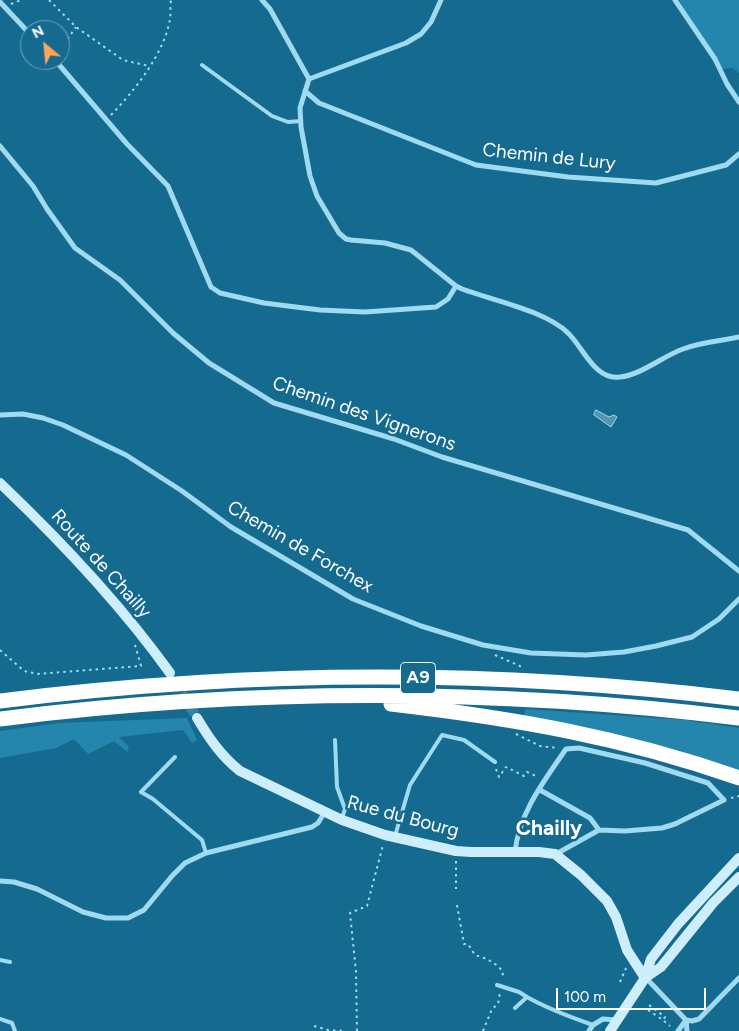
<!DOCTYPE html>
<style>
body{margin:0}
#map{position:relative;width:739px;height:1031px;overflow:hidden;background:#156b8f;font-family:Figtree,sans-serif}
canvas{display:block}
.north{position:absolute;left:20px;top:20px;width:50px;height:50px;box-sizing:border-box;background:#156b8f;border:1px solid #73a6bc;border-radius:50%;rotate:332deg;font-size:14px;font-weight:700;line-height:20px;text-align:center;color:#fff}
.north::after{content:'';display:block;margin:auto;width:18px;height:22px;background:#ffa55f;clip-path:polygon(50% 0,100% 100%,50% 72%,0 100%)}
.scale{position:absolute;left:556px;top:988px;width:150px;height:22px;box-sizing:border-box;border:2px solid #fff;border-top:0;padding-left:6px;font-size:15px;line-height:18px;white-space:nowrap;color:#fff;-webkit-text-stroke:4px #156b8f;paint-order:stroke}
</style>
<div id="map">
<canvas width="739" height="1031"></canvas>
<div class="north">N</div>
<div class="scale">100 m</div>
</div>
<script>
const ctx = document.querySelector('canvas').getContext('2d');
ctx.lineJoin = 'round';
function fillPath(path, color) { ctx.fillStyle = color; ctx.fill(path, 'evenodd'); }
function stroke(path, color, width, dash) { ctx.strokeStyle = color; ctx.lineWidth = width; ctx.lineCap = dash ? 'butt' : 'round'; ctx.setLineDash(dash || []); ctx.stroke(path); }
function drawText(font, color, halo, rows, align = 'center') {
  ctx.font = font + ' Figtree,sans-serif'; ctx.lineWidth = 5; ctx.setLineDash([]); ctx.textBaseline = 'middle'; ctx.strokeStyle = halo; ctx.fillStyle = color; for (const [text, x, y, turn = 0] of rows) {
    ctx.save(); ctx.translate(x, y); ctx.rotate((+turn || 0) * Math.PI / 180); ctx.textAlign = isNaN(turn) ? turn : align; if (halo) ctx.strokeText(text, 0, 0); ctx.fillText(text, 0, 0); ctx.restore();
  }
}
fillPath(new Path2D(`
 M679,0H739V73L733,68L720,69L695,29Z
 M525,709L685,720L739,728V771L524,717Z
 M187,718L197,740L192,743L183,730L119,737L129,747L127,752L114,741L88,754L74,739L56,748L0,758V731L59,723Z`), '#2486ac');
const water = new Path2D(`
 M596,410L609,417L614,415L617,417L611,427L594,415Z`);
fillPath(water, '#5895ad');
stroke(water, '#92daf3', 1);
stroke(new Path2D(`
 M174,680L197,718`), '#3881a0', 10, [10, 5]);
stroke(new Path2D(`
 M49,0L76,27L123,60L149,66
 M11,4L21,0
 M60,50L76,27
 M111,115C135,90 164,54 170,19C171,13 170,6 171,0
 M0,650L24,671L38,674L141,666L135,645
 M495,655L520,666L519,669
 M516,734L540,746L558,748
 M496,769L499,777L506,767L524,776L527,772L538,777
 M731,798L739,796
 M456,861V889
 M457,905L464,944H468L475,955L487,959L498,966L503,972L502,979
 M620,982L626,968
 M648,1010L663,1020L665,1017L649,1005
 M664,1021L670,1026
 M314,1026L328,1030L346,1031
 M357,1031L356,972L350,913L367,906L383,845
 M483,1031L492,1009L498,1004L500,993`), '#a0daf0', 2, [2.5, 4]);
stroke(new Path2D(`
 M202,65L272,116L288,122L301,121
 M335,740L337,787L345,809L342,818
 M175,757L141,792L153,799L202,840L206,853
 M395,836L410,785L442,735L464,740L495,762
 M0,960L10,962
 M497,985L519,992L527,997
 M515,1008L527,997C548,1009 570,1017 593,1025
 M0,1019L12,1023L15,1031`), '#a0daf0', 4);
stroke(new Path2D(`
 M262,0L270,9L309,79
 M675,0L715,59L727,84L739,102
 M0,2L30,34
 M55,60L127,144L168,186L211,287L220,293L264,303L320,310L365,312L436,307L448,299L456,286L411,250L385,243L351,240L346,239L339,233L317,196L310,176L301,127L300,108L309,79L406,43L421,34L431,22L441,0
 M305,91L319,103L476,165L568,177L656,183L726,165L739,154
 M0,146L33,186L47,209L75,248L120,280L173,333L209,363L274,403L394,439L442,457L688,530L739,571
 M456,286L462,289C492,300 546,311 568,333C583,347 595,381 620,377C641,375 663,356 683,349C700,342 721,341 739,337
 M0,415L23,414L43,418L63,425L126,455L182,491L231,527L353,599L421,626L483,645L531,653L586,655L624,652L656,646L692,637L719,619L739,599
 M540,790L590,818L599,830
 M515,852C519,813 544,781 566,749L579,748L645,763L708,783L724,800L675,824L662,828L625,831L599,830L556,854
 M0,881L14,882L37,889L83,912L106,918H128L144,910L172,876L185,863L206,853L312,827L318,823L325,812
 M646,978L686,1020L687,1031
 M686,1020L692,1021L699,1019L739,978
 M589,1031L593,1025L603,1019L617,1020
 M678,1031L686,1020`), '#a0daf0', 5);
stroke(new Path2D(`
 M0,483C62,542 120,603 170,673
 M197,718C209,738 221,756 240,771L342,820L385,835L456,851L471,852H539L555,854L581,875L607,901L616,917L627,950L645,978
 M645,978L661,967L713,903L739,877
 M610,1031L645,978L651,959L678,924L739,858`), '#ceeefb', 10);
stroke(new Path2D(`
 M0,701C245,670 494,669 739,699
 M391,704C512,718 623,737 739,778
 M0,719C245,688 493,688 739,718`), '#fff', 15);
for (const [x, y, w] of [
 [418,678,35]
]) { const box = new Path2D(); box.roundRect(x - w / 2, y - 15.5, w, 31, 4); ctx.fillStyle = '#156b8f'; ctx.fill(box); stroke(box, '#fff', 1); }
drawText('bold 18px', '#fff', null, [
 ["A9",418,678]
]);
drawText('19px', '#fff', '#156b8f', [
 ["Chemin de Lury",549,157,6],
 ["Chemin des Vignerons",364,414,19],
 ["Chemin de Forchex",300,547,30],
 ["Route de Chailly",101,564,48],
 ["Rue du Bourg",403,817,15]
]);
drawText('bold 21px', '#fff', '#156b8f', [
 ["Chailly",549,829]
]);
</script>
